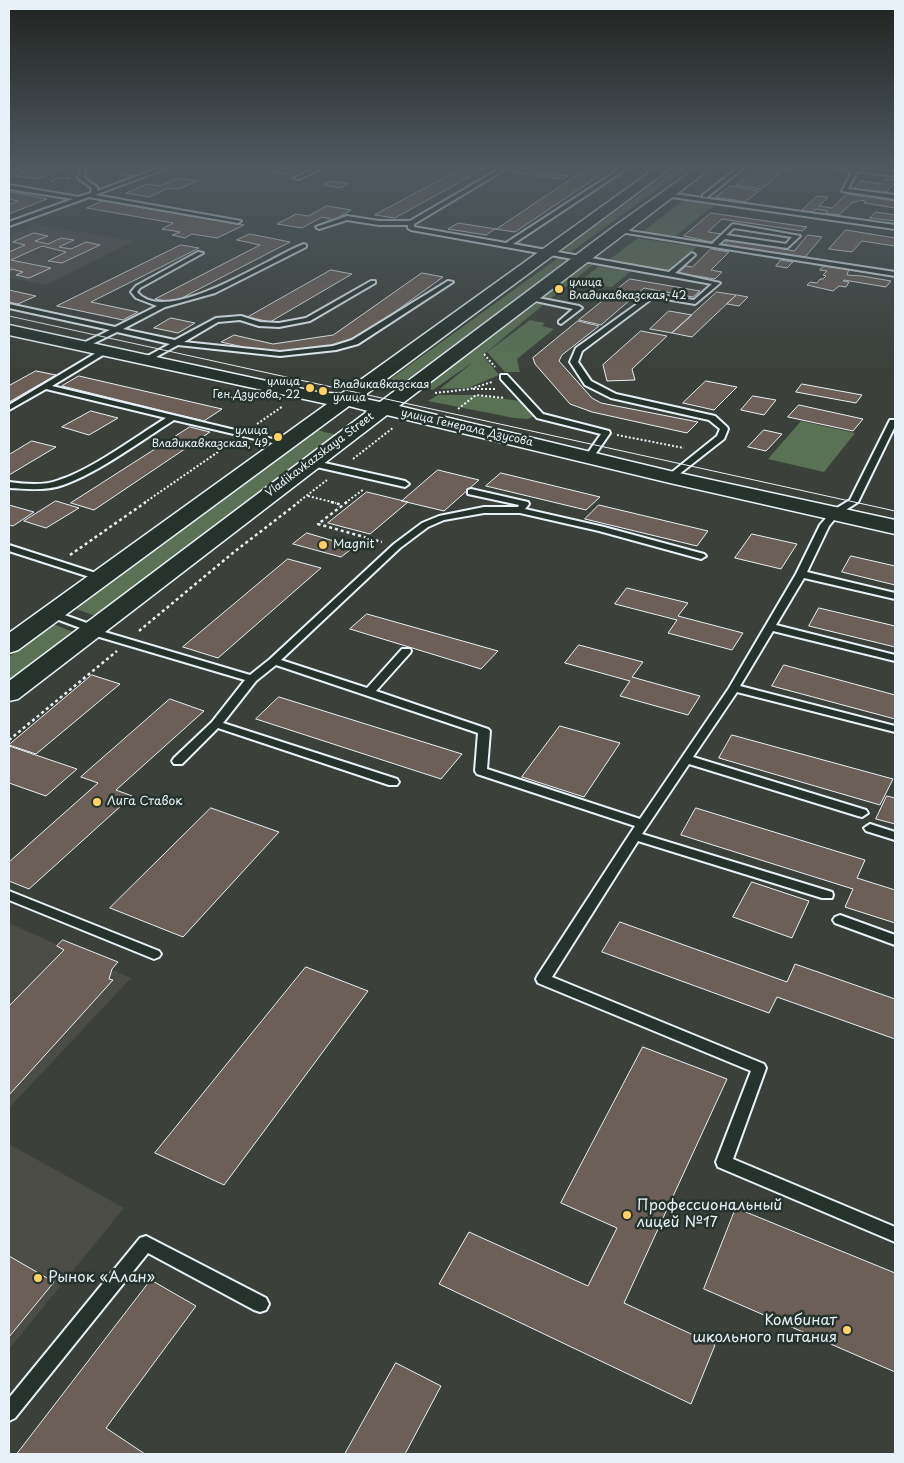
<!DOCTYPE html>
<meta charset="utf-8">
<style>
body{margin:0}
#map{position:relative;width:904px;height:1463px;overflow:hidden;background:#3b403a;font-family:"Playpen Sans",sans-serif}
canvas{display:block}
.frame{position:absolute;inset:0;border:10px solid #e8f1f8;pointer-events:none}
</style>
<div id="map">
<canvas width="904" height="1463"></canvas>
<div class="frame"></div>
</div>
<script>
const ctx = document.querySelector('canvas').getContext('2d');
ctx.lineJoin = 'round';
function fillPath(path, color) { ctx.fillStyle = color; ctx.fill(path, 'evenodd'); }
function stroke(path, color, width, dash) { ctx.strokeStyle = color; ctx.lineWidth = width; ctx.lineCap = dash ? 'butt' : 'round'; ctx.setLineDash(dash || []); ctx.stroke(path); }
function drawText(font, color, halo, rows, align = 'center') {
  ctx.font = font + ' "Playpen Sans",sans-serif'; ctx.lineWidth = 5; ctx.setLineDash([]); ctx.textBaseline = 'middle'; ctx.strokeStyle = halo; ctx.fillStyle = color; for (const [text, x, y, turn = 0] of rows) {
    ctx.save(); ctx.translate(x, y); ctx.rotate((+turn || 0) * Math.PI / 180); ctx.textAlign = isNaN(turn) ? turn : align; if (halo) ctx.strokeText(text, 0, 0); ctx.fillText(text, 0, 0); ctx.restore();
  }
}
fillPath(new Path2D(`
 M34,224L134,241L46,285L9,278V235Z
 M9,923L131,978L9,1108Z
 M9,1144L124,1208L9,1349Z`), '#4c4c47');
fillPath(new Path2D(`
 M679,167H688L571,252L561,250Z
 M685,199L716,204L673,238L641,233Z
 M638,238L697,247L667,272L606,262Z
 M558,258L569,260L402,383L389,380Z
 M581,263L593,265L550,299L538,297Z
 M599,266L631,271L612,287C600,286 589,287 576,285Z
 M528,302L543,305L483,355L499,375L468,388L440,389L473,362L433,390L417,386Z
 M530,320L545,323L542,326L554,329L517,359L520,372H505L487,352Z
 M438,395H475L520,401L536,415L528,419L514,418L428,401Z
 M801,421L855,433L824,472L768,459Z
 M317,430L337,435L96,616L76,609Z
 M53,624L76,633L9,683V657Z`), '#5a7155');
const building = new Path2D(`
 M45,167H70L35,179L13,175L29,169L36,170Z
 M138,167H161L138,177L121,174Z
 M283,167H303L286,174L271,172Z
 M464,167H487L395,218L375,215Z
 M519,167H537L531,170L568,176L563,179L511,172Z
 M589,167H612L515,232L495,229L486,235L448,229L458,223L496,229Z
 M759,167H799L793,172Z
 M756,170L781,173L761,189L736,185Z
 M178,178L197,181L179,189L168,188L149,197L126,193L147,184L160,186Z
 M885,179L895,180V183L886,192L853,189L861,181L880,184Z
 M332,181L348,184L340,188L324,185Z
 M731,186L759,191L745,202L716,197Z
 M13,192L47,199L9,214V205L18,201L9,199V194Z
 M847,194L895,201V208L864,203L866,201L859,200L857,202H853L839,215L825,213L828,211L816,209L813,212L801,211L817,196L828,197L819,206L832,208Z
 M103,201L244,225L217,238L192,234L185,238L172,235L180,232L162,229L173,223L87,208Z
 M327,206L351,210L334,220L322,217L302,228L277,224L296,214L308,216Z
 M876,212L895,215V221L870,218Z
 M711,213L807,227L802,231L722,219L708,232L722,234L711,242L684,236Z
 M846,230L895,238V246L862,241L852,252L829,249Z
 M34,233L48,236L35,241L48,244L61,238L74,240L59,247L71,249L86,242L100,245L62,263L48,261L66,252L42,246L11,260L51,268L29,278L16,275L23,272L12,269L9,271V252L25,245L13,242Z
 M250,234L290,242L174,302L155,299L260,245L237,240Z
 M808,235L822,237L805,257L724,245L730,239L780,246L778,248L794,251Z
 M181,245L199,248L91,302L138,312L123,320L57,306Z
 M711,249L729,252L711,270L722,272L715,279L678,273L686,266L692,267Z
 M781,260L793,262L787,268L776,266Z
 M824,266L849,269L847,275L862,276L891,281L886,287L844,280L843,281L849,282L846,287L839,286L833,291L807,285L810,282L817,283L820,279H823L826,276L823,275L827,271L820,270Z
 M331,270L352,274L270,322L248,317Z
 M422,273L443,277L356,340L351,339L333,346L283,352L261,351L221,342L234,335L273,344L333,335Z
 M630,279L700,291L693,297L644,288L601,325L579,320Z
 M9,290L36,296L18,304L9,302Z
 M717,292L736,295L692,337L672,333Z
 M737,295L748,297L739,306L727,304Z
 M669,311L692,315L672,333L650,329Z
 M171,318L195,323L178,333L154,328Z
 M578,321L599,326L562,355L559,361L592,398L601,403L698,422L687,433L592,412L570,404L535,364L533,358Z
 M641,331L667,336L632,369L635,380L607,381L603,365Z
 M36,371L56,375L9,402V386Z
 M79,376L222,409L204,421L62,386Z
 M706,381L737,387L714,410L683,403Z
 M802,384L862,395L856,403L796,392Z
 M753,396L776,400L764,415L741,410Z
 M799,405L863,419L853,431L788,417Z
 M91,411L118,418L89,435L62,427Z
 M190,427L210,432L94,510L71,503Z
 M764,430L782,434L766,451L748,447Z
 M32,441L56,447L9,475V455Z
 M438,470L479,480L444,511L402,501Z
 M501,473L600,497L586,510L486,486Z
 M367,492L408,502L370,534L328,523Z
 M56,501L79,508L46,528L24,521Z
 M9,505L34,512L13,526L9,525Z
 M599,505L708,531L697,546L585,519Z
 M307,533L354,547L341,557L293,544Z
 M752,534L797,544L781,569L735,558Z
 M851,556L895,566V585L842,572Z
 M288,559L321,568L218,658L183,647Z
 M627,588L688,603L678,616L743,633L732,650L668,633L677,620L615,604Z
 M819,608L895,626V647L809,626Z
 M367,614L498,651L481,669L350,629Z
 M579,645L643,662L632,677L700,696L688,715L620,696L630,681L565,663Z
 M784,665L895,695V719L772,686Z
 M92,675L120,684L36,754L9,745Z
 M279,697L462,754L441,779L256,719Z
 M170,699L204,711L116,790L132,796L29,889L9,881V862L98,783L81,777Z
 M560,726L620,743L584,797L522,777Z
 M732,735L893,779L880,805L719,758Z
 M9,746L77,769L46,796L9,783Z
 M887,796L895,798V824L876,819Z
 M211,808L279,832L183,937L110,908Z
 M696,808L865,860L857,878L895,890V923L845,907L853,889L681,835Z
 M752,882L809,901L792,938L733,917Z
 M620,922L787,982L795,964L895,999V1039L777,997L769,1013L602,952Z
 M63,940L118,962L112,969L109,979L113,980L9,1095V1006L64,950L57,946Z
 M306,967L368,991L224,1185L155,1153Z
 M643,1047L727,1079L624,1303L715,1345L691,1404L439,1284L469,1232L588,1286L617,1228L561,1203Z
 M736,1208L895,1273V1372L704,1289Z
 M9,1256L54,1282L9,1337Z
 M151,1280L196,1306L106,1428L145,1454H17Z
 M396,1363L441,1386L405,1454H345Z`);
fillPath(building, '#6b5f57');
stroke(building, '#e8f1f8', 1);
const lane = new Path2D(`
 M11,167H21L13,170Z
 M79,167H86L84,178L97,187V191L163,167H170L95,195L241,221L238,223L89,197L9,226V222L73,199L9,189V185L78,197L91,193L92,188L78,178L81,169Z
 M317,167H324L299,179L294,178Z
 M503,167H509L414,224V227L506,243L623,167H629L513,244L669,272L692,253L695,255L694,256L675,273L720,283L695,304L654,297L582,351L578,362L591,381L616,394L715,416L727,427L728,429L724,439L673,479H667L666,477L717,436L720,429L709,420L611,398L585,385L570,362L576,348L651,294L694,300L712,284L411,230L408,228V225H379L347,220L319,229L316,227L347,216L379,221H410Z
 M739,167H745L707,197H703V195Z
 M835,167H851L895,172V176L857,171L848,189L895,195V199L842,191L852,172Z
 M667,193L895,225V229L665,196Z
 M733,224L800,236L787,248L725,239L718,245L895,272V276L614,231L617,229L712,244ZM734,228L792,237L786,244L726,235Z
 M304,244L306,245V247L215,293L165,307L123,329L175,340L216,318L241,316L260,322L279,323L306,318L371,281H375V283L310,321L279,327L259,326L240,320L218,322L184,342L280,352L333,346L352,340L448,281L453,282L358,344L336,350L280,356L178,345L145,363H142V359L170,344L117,332L82,349L78,347L79,345L110,330L9,308V304L115,327L157,306L136,298L131,292L136,286L198,252L203,253L140,288L137,292C167,328 271,256 304,244Z
 M528,296L579,306L582,308L561,324L559,323V321L573,309L526,299L525,298Z
 M101,350L108,352L52,386L285,442L289,444L285,446L174,420C142,440 98,473 63,485C46,491 26,489 9,488V482C25,484 43,486 59,480C93,469 135,437 166,418L46,389L9,410V405Z
 M501,375H507L543,414L609,431L610,433L592,459L589,460L585,457L601,434L537,418L501,379Z
 M890,420H895V426L858,502L838,515L829,526L807,572L895,593V599L804,578L776,625L895,655V661L773,631L740,686L895,726V732L737,692L693,757L866,810L868,813L862,817L858,816L689,764L642,834L832,892L833,895L832,898H822L638,841L552,977L764,1064L766,1068L733,1159L895,1227V1242L718,1167L716,1162L751,1071L538,983L536,979L538,975L635,826L477,774L475,771L478,733L276,665L256,681L223,723L397,779L399,782L397,785H389L218,728L182,764H174L172,761L174,758L212,722L245,680L86,633V630L48,616L47,614L48,612H56L98,627V630L250,675L270,659L394,544L422,523L439,516L484,507H518L519,505L468,494V490L471,489L528,502L529,504L525,509L604,527L704,554L706,556L701,559L599,531L520,513H484L444,520L428,527L400,548L281,660L367,688L402,649H410L411,651L410,653L376,691L488,729L490,731L487,769L640,819L729,688L796,574L820,525L832,511L850,500Z
 M311,460L405,481L409,484L405,487L308,465V461Z
 M9,545L105,576L107,578L105,580H99L9,551Z
 M870,824L895,832V840L866,831L864,828Z
 M9,891L159,951L161,954L159,957L154,959L149,957L9,900Z
 M840,915L895,935V945L835,923L833,920L835,917Z
 M146,1236L266,1298L269,1304L266,1310L260,1312L254,1310L148,1253L15,1418L9,1421V1398L140,1238Z`);
const secondary = new Path2D(`
 M657,167H672L361,398L380,402L612,228L698,167H712L399,406L670,471L895,520V534L670,483L387,415L18,699L9,701V681L368,411L349,406L18,650L9,653V633L327,404L9,335V325L317,392L341,394Z`);
stroke(lane, '#e8f1f8', 4);
stroke(secondary, '#e8f1f8', 3);
stroke(new Path2D(`
 M51,181L58,178H70
 M484,354L495,367
 M473,389H497
 M435,393L470,389L492,382
 M458,409L476,395L505,398
 M257,424L283,406
 M617,435L684,448
 M353,459L394,427
 M308,496L336,503
 M144,503L231,443
 M297,503L327,480
 M345,503L364,489`), '#e8f1f8', 2, [2, 2]);
stroke(new Path2D(`
 M331,502L342,505
 M347,502L318,524L382,542
 M70,555L146,502
 M139,631L234,552L299,502
 M9,740L117,651`), '#e8f1f8', 2.5, [3, 3]);
fillPath(lane, '#26332d');
fillPath(secondary, '#26332d');
stroke(new Path2D(`
 M9,316L895,511`), '#e8f1f8', 1);
const sky = ctx.createLinearGradient(0, 0, 0, 372);
sky.addColorStop(0, '#202320');
sky.addColorStop(0.45, '#4f5960');
sky.addColorStop(1, '#4f596000');
ctx.fillStyle = sky;
ctx.fillRect(0, 0, 904, 372);
for (const [x, y, r, color] of [
 [559,289,5,"#ffd166"],
 [310,388,5,"#ffd166"],
 [323,391,5,"#ffd166"],
 [278,437,5,"#ffd166"],
 [323,545,5,"#ffd166"],
 [97,802,5,"#ffd166"],
 [627,1215,5,"#ffd166"],
 [38,1278,5,"#ffd166"],
 [847,1330,5,"#ffd166"]
]) { const dot = new Path2D(); dot.arc(x, y, r, 0, 2 * Math.PI); ctx.fillStyle = color; ctx.fill(dot); stroke(dot, '#26332d', 2); }
drawText('11px', '#e8f1f8', '#26332d', [
 ["улица",569,283],
 ["Владикавказская, 42",569,296],
 ["улица",300,382,"right"],
 ["Ген.Дзусова, 22",300,395,"right"],
 ["Владикавказская",333,385],
 ["улица",333,398],
 ["улица",268,431,"right"],
 ["Владикавказская, 49",268,444,"right"]
], 'left');
drawText('11px', '#e8f1f8', '#26332d', [
 ["улица Генерала Дзусова",467,428,13],
 ["Vladikavkazskaya Street",320,455,-37]
]);
drawText('12px', '#e8f1f8', '#26332d', [
 ["Magnit",333,545],
 ["Лига Ставок",107,802]
], 'left');
drawText('15px', '#e8f1f8', '#26332d', [
 ["Профессиональный",637,1206],
 ["лицей №17",637,1223],
 ["Рынок «Алан»",48,1278],
 ["Комбинат",837,1321,"right"],
 ["школьного питания",837,1338,"right"]
], 'left');
</script>
